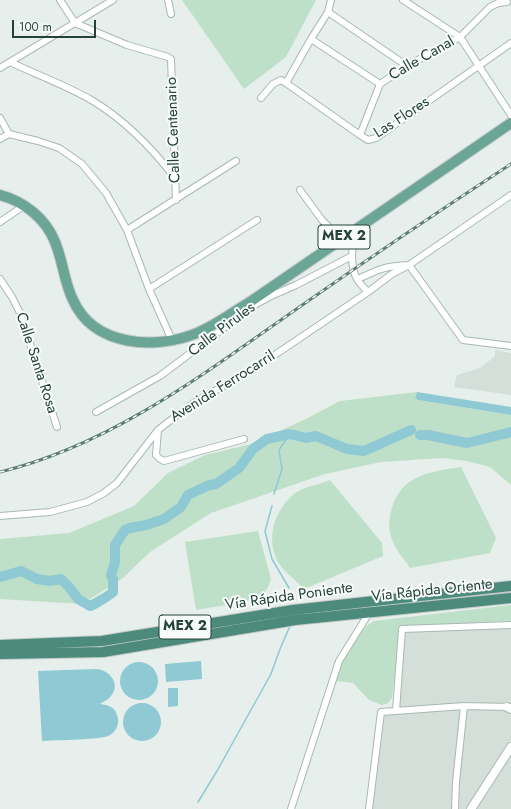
<!DOCTYPE html>
<meta charset="utf-8">
<style>
body{margin:0}
#map{position:relative;width:511px;height:809px;overflow:hidden;background:#e6efeb;font-family:Jost,sans-serif}
canvas{display:block}
.scale{position:absolute;left:12px;top:20px;width:84px;height:18px;box-sizing:border-box;border:2px solid #24423a;border-top:0;padding-left:5px;font-size:12px;line-height:14px;white-space:nowrap;color:#24423a;-webkit-text-stroke:3px #f7fbf9;paint-order:stroke}
</style>
<div id="map">
<canvas width="511" height="809"></canvas>
<div class="scale">100 m</div>
</div>
<script>
const ctx = document.querySelector('canvas').getContext('2d');
ctx.lineJoin = 'round';
function fillPath(path, color) { ctx.fillStyle = color; ctx.fill(path, 'evenodd'); }
function stroke(path, color, width, dash) { ctx.strokeStyle = color; ctx.lineWidth = width; ctx.lineCap = dash ? 'butt' : 'round'; ctx.setLineDash(dash || []); ctx.stroke(path); }
function drawText(font, color, halo, rows, align = 'center') {
  ctx.font = font + ' Jost,sans-serif'; ctx.lineWidth = 4; ctx.setLineDash([]); ctx.textBaseline = 'middle'; ctx.strokeStyle = halo; ctx.fillStyle = color; for (const [text, x, y, turn = 0] of rows) {
    ctx.save(); ctx.translate(x, y); ctx.rotate((+turn || 0) * Math.PI / 180); ctx.textAlign = isNaN(turn) ? turn : align; if (halo) ctx.strokeText(text, 0, 0); ctx.fillText(text, 0, 0); ctx.restore();
  }
}
fillPath(new Path2D(`
 M495,350L511,353V395L454,387L457,375L480,368L495,356Z
 M511,625V809H369L381,712L396,711L402,629Z`), '#d4dfda');
fillPath(new Path2D(`
 M182,0H316L286,57L244,89Z
 M417,392L415,397L418,400L511,415V485L490,467L466,461L443,458L381,462L325,474L211,513L150,552L123,578L82,604L0,599V539L69,533L134,506L168,473L205,455L251,444L306,419L340,401Z
 M461,467L496,538L490,553L410,568C404,559 395,549 392,539C388,530 389,520 391,511C400,475 429,472 461,467Z
 M330,480L382,543L383,556L304,589C297,581 283,571 278,562C265,538 275,509 295,493C303,487 321,484 330,480Z
 M258,531L271,579C269,586 267,591 261,595C249,603 212,607 196,610L185,542Z
 M511,605V621L400,627L392,698L388,703L382,705L369,700L353,683L336,681L341,661L365,627L374,621Z`), '#bfe0c8');
fillPath(new Path2D(`
 M417,392L511,407V415L418,400L415,398Z
 M201,661L202,679L166,682L165,664Z
 M120 681a19 19 0 1 1 38 0a19 19 0 1 1-38 0Z
 M96,669C110,670 121,684 111,696C108,700 104,701 100,704C108,705 115,707 117,715C120,722 117,731 110,735C103,740 54,740 42,741L38,671Z
 M168,688H178V706L168,707Z
 M123 722a19 19 0 1 1 38 0a19 19 0 1 1-38 0Z`), '#8ec9d4');
stroke(new Path2D(`
 M274,494L282,469L279,450L290,434
 M272,506L265,531L272,559L289,588
 M198,802L217,771L271,674L280,649L290,626`), '#8ec9d4', 1.5);
stroke(new Path2D(`
 M420,435H428L467,443L511,432
 M0,577L21,571L37,579L50,581L61,579L70,588L78,599L90,606C95,604 110,595 113,592V579L111,575L115,562V545L125,530L130,528L146,525L164,519L181,507L188,495L209,485L216,484L239,468L253,449L267,439L290,434L306,438L316,436L347,449L364,451L411,430`), '#8ec9d4', 10);
const minor = new Path2D(`
 M60,0L75,23L127,45L168,57L171,59L176,200
 M168,0L171,14
 M403,0L460,37L511,115
 M328,12L407,66
 M311,39L380,84
 M10,62C37,75 68,86 93,101C126,121 152,148 175,178
 M0,68L113,0
 M286,83L311,39L328,12L331,0
 M261,98L273,84L281,80L286,83L360,135L368,140L376,138L511,43
 M0,118L9,134L38,141L59,148L82,164L106,193L127,230L149,289L172,340
 M360,135L380,84L407,66L460,37L490,7L498,3L507,2
 M0,139L9,134
 M300,190L322,220L341,239
 M0,222L25,205
 M127,230L236,161
 M354,231C353,246 349,265 357,279C360,284 364,288 368,292
 M0,279L12,297L20,313L57,427
 M358,279C379,269 385,266 409,265L463,340L511,346
 M149,289L257,220
 M96,412L160,376L253,306L271,296L296,285L352,256
 M158,430L156,455L160,459L164,461L244,439
 M0,516L50,512L87,502L104,493L117,483L158,430L176,416L195,402L257,367L368,292L392,274L409,265L511,195
 M396,711L402,629L511,625
 M291,809L339,661L369,613
 M369,809L381,712L464,706L511,707
 M455,809L456,782L464,706`);
const tertiary = new Path2D(`
 M507,707L511,709
 M471,809L511,747`);
const primary = new Path2D(`
 M0,195C24,201 46,219 55,242C63,261 64,282 73,300C94,347 156,350 197,333C216,325 233,312 250,302L511,123`);
const trunk = new Path2D(`
 M0,645L102,641L293,610L511,586
 M0,654L103,652L295,620L511,598`);
stroke(minor, '#a8b8b2', 8);
stroke(tertiary, '#a8b8b2', 10);
stroke(primary, '#c2cac8', 12);
stroke(trunk, '#c2cac8', 12);
stroke(minor, '#fff', 6);
stroke(tertiary, '#fff', 8);
stroke(primary, '#6aa596', 10);
stroke(trunk, '#4c8a7c', 10);
const rail = new Path2D(`
 M0,472C111,445 205,373 298,308C368,259 439,211 511,164`);
stroke(rail, '#5f7d75', 3);
stroke(rail, '#f7fbf9', 1.5, [4.5]);
for (const [x, y, w] of [
 [344,237,52],
 [185,627,52]
]) { const box = new Path2D(); box.roundRect(x - w / 2, y - 12, w, 24, 3); ctx.fillStyle = '#f7fbf9'; ctx.fill(box); stroke(box, '#24423a', 1); }
drawText('bold 14px', '#24423a', null, [
 ["MEX 2",344,237],
 ["MEX 2",185,627]
]);
drawText('15px', '#24423a', '#f7fbf9', [
 ["Calle Canal",422,59,-30],
 ["Las Flores",402,118,-33],
 ["Calle Centenario",174,130,-92],
 ["Calle Pirules",222,330,-37],
 ["Calle Santa Rosa",36,363,72],
 ["Avenida Ferrocarril",223,387,-32],
 ["Vía Rápida Oriente",432,591,-6],
 ["Vía Rápida Poniente",289,597,-8]
]);
</script>
